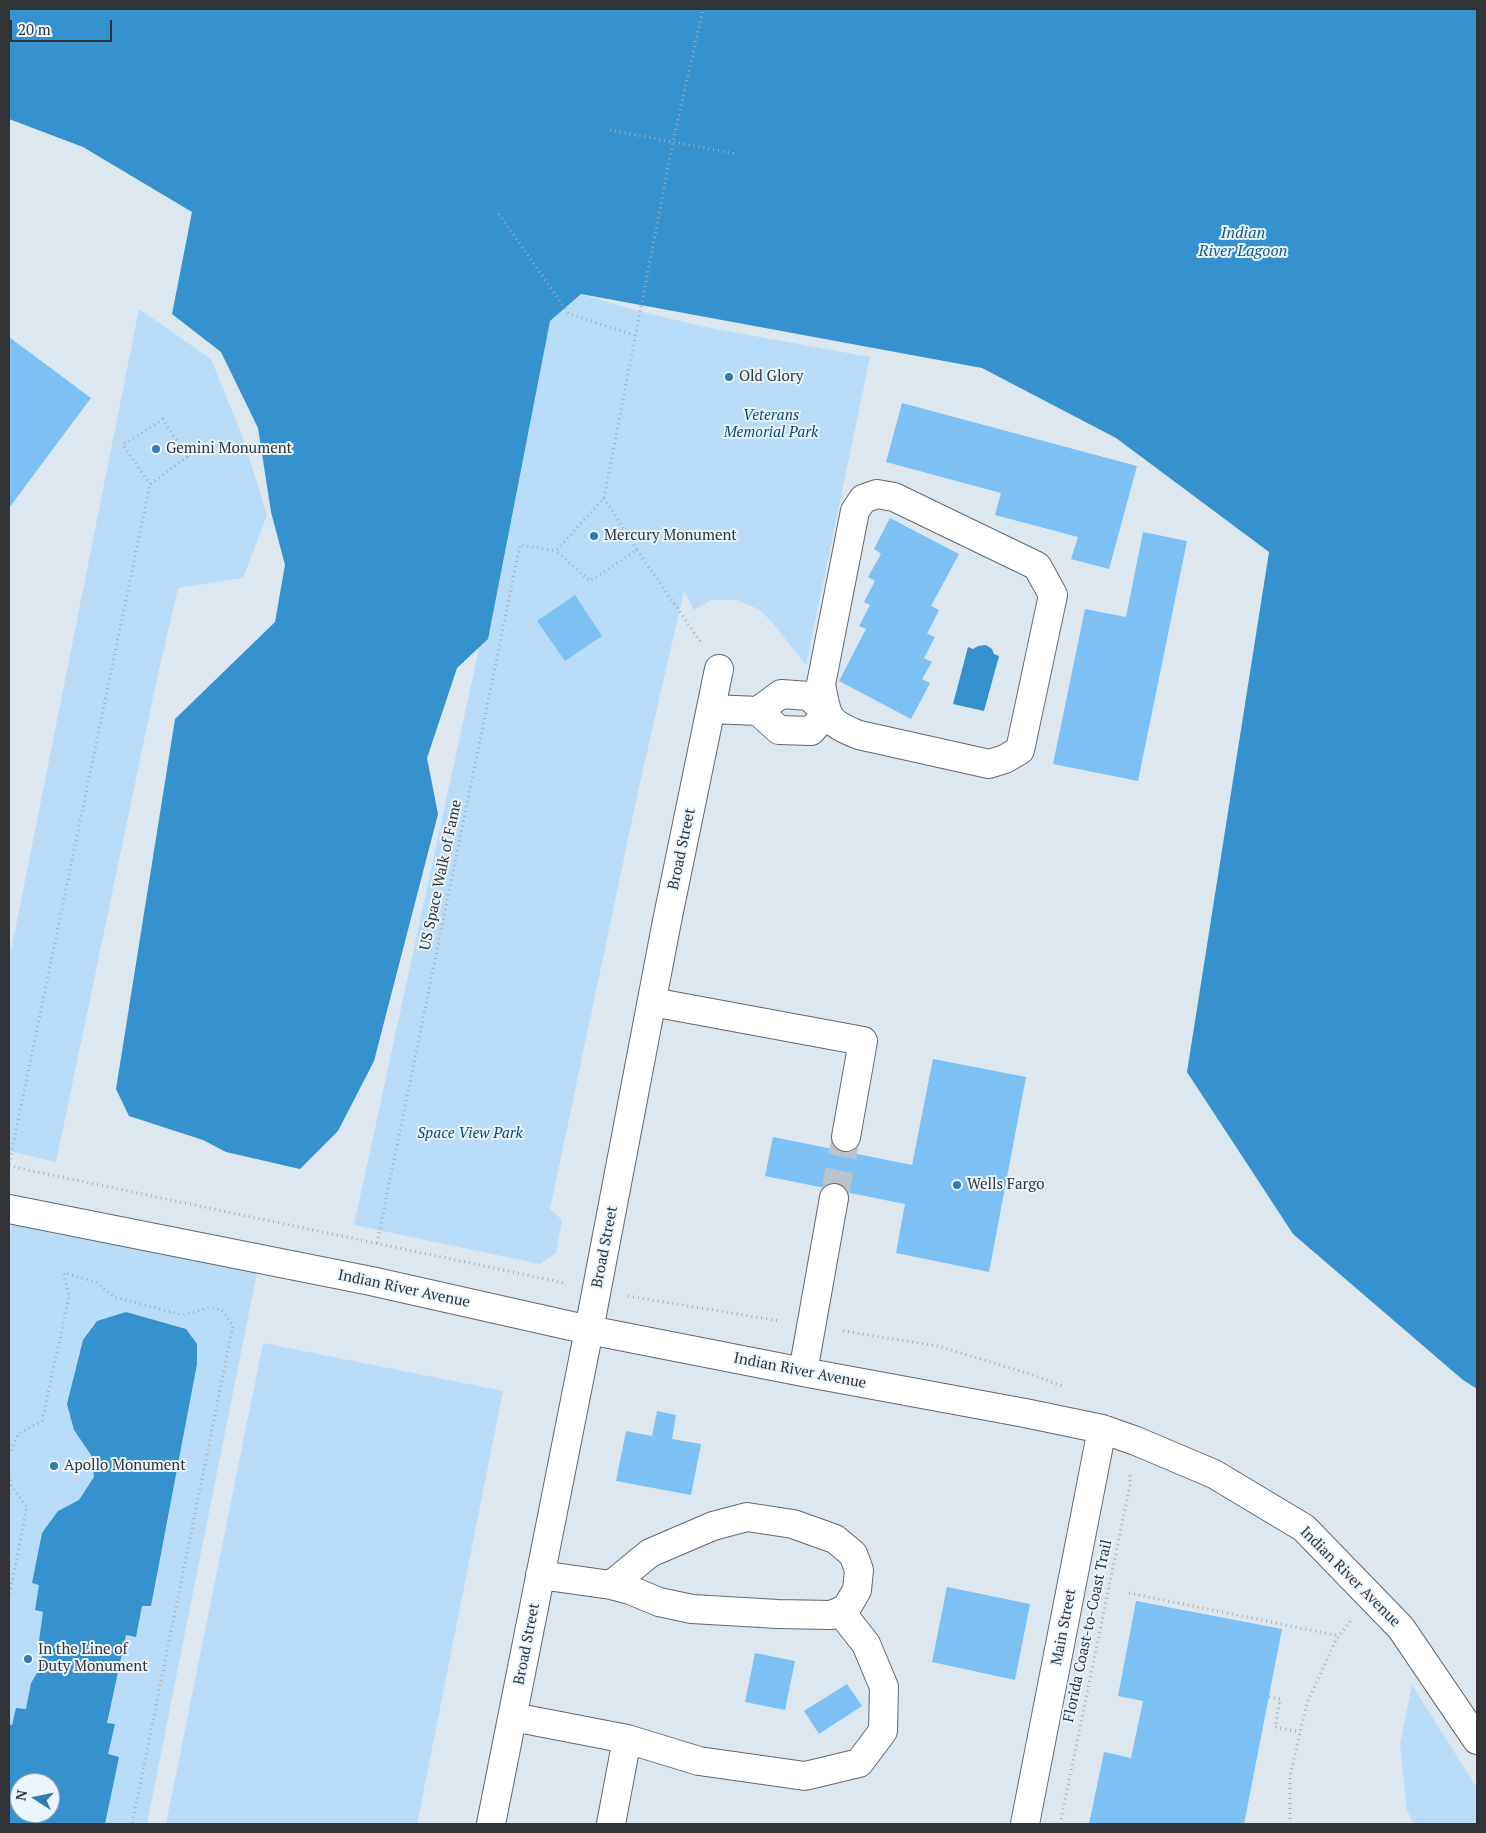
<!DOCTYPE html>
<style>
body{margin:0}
#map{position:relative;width:1486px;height:1833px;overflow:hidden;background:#dde7f0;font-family:"PT Serif",serif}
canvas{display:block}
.frame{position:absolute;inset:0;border:10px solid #303437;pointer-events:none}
.north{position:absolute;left:10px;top:1773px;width:50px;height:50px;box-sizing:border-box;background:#eaf5fe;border:1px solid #a0a8ae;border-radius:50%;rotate:281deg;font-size:14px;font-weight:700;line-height:20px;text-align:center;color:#303437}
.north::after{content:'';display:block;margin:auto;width:18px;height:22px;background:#317cb0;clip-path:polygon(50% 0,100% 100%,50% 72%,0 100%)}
.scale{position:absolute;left:10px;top:20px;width:102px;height:22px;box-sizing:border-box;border:2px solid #303437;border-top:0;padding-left:6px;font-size:15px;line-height:18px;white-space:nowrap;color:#303437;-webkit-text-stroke:4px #eaf5fe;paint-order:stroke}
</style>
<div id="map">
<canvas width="1486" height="1833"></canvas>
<div class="frame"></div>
<div class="north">N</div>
<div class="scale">20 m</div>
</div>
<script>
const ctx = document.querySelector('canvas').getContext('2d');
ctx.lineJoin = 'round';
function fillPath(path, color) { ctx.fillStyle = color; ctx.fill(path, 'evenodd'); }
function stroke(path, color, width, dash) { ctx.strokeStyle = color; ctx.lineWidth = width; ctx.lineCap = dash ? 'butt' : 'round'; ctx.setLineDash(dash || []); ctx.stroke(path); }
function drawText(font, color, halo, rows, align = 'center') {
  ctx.font = font + ' "PT Serif",serif'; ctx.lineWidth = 4; ctx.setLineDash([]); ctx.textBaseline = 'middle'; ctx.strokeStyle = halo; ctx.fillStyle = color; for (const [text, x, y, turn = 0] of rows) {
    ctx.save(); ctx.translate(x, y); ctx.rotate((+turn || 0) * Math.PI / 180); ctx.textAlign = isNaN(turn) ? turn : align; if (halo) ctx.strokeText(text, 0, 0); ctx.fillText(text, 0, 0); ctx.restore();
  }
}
fillPath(new Path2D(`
 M581,294L634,310L705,327L870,357L806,665L772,622L760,610L737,600H711L694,610L684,591L639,787L550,1209L562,1220L556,1253L540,1264L354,1225L550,321Z
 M139,309L211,359L243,438L267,515L243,578L178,588L156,683L56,1162L9,1151V961Z
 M12,1224L257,1272L147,1824H9V1238ZM20,1783H50V1813H20Z
 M263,1343L503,1391L417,1824H166Z
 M1412,1685L1477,1788V1824H1413L1407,1810L1400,1744Z`), '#b9ddf9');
fillPath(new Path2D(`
 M9,9H1477V1389L1463,1380L1293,1234L1187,1072L1269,552L1116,438L982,368L581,294L550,321L488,639L457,668L427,758L438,814L374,1061L338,1131L300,1169L226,1152L203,1140L129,1116L116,1089L175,719L275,622L285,565L271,512L258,428L221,352L172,314L192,212L83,147L9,119Z
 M986,645L992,649L994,654L999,656L984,711L953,704L968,647L973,649L978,646Z
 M126,1312L186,1329L197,1344V1364L151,1606H142L136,1637L126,1635L107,1723L115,1724L108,1754L119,1757L105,1824H12L9,1822V1725H12L16,1708L26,1709L31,1683L43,1663L39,1641L43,1612L35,1610L39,1585L32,1583L42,1533L58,1511L79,1500L94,1477L91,1455L74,1430L67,1404L83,1340L97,1321ZM20,1783H50V1813H20Z`), '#3592cf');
fillPath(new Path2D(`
 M9,337L91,398L9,508Z
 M902,403L1137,466L1109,569L1071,559L1078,537L995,515L1001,493L886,462Z
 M890,518L959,554L931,606L939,610L927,634L935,637L924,658L932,662L922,679L930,683L911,719L839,681L866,629L859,626L870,605L864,602L875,581L868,577L881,554L874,549Z
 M1143,532L1187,541L1138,781L1053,764L1085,609L1126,617Z
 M575,595L602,636L565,661L537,621Z
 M933,1059L1026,1077L989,1272L896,1253L905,1204L765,1176L773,1137L912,1165Z
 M657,1411L676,1415L672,1439L701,1444L691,1495L616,1481L626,1431L652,1436Z
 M947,1587L1030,1604L1015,1680L932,1662Z
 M1136,1601L1282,1629L1244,1824H1089L1104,1752L1131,1758L1143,1701L1118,1696Z
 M755,1653L795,1661L785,1710L745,1702Z
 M847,1684L862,1706L819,1734L804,1711Z`), '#7dc1f4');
stroke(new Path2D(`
 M834,1198L846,1137`), '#bac3cb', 28, [28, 14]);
const minor = new Path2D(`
 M877,494L894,497L1037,566L1053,595L1020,750L1005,759L989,764L859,735C826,722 827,717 821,684L855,511L863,499Z
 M712,709L758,711L781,694L809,696L827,713L811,731L779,730L758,711
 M652,1002L863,1041L846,1137
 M9,1209L371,1281L589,1330L803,1372L1025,1413L1102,1429L1136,1441L1214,1474L1304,1528L1401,1628L1477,1740
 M803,1372L834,1198
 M540,1575L611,1585L630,1590L659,1602L692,1609L778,1614L831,1615L846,1609L857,1590L859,1570L853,1554L835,1539L793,1524L747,1517L713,1526L650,1553L611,1585
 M513,1717L627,1739L611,1824
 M627,1739L699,1761L805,1776L859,1763L883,1731L884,1687L866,1644L840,1611
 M491,1824L589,1330L667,921L719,669
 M1025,1824L1102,1429`);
stroke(minor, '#606971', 30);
stroke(new Path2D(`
 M610,130L736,154
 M499,214L569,314L634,335
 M604,498L673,142L703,9
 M604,498L637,550L590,581L556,551Z
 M637,550L702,644
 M9,1164L150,484L187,457L163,419L123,445L150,484
 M9,1166L565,1283
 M377,1243L520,545L556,551
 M628,1296L780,1321
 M843,1331L938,1346L1033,1375L1064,1387
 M9,1455L18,1434L42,1421L69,1297L64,1273L96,1282L114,1297L183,1315L208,1308L222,1310L233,1326L132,1824
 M9,1475L12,1487L27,1507L9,1597
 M1129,1593L1339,1636
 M1269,1697L1280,1699L1275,1727L1300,1732
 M1060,1824L1130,1485V1472
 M1290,1824V1776L1307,1703L1336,1640L1351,1620`), '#a4acb3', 3, [1, 4]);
stroke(minor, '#fff', 28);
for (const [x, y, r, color] of [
 [729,377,5,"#317cb0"],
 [156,449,5,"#317cb0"],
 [594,536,5,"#317cb0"],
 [957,1185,5,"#317cb0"],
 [54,1466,5,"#317cb0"],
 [28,1659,5,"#317cb0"]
]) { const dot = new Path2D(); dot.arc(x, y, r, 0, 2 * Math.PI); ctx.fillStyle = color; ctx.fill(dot); stroke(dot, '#eaf5fe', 2); }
drawText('15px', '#303437', '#eaf5fe', [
 ["Old Glory",739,377],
 ["Gemini Monument",166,449],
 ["Mercury Monument",604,536],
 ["Wells Fargo",967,1185],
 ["Apollo Monument",64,1466],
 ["In the Line of",38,1650],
 ["Duty Monument",38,1667]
], 'left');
drawText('italic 15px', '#034c75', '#eaf5fe', [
 ["Veterans",771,416],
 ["Memorial Park",771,433],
 ["Space View Park",470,1134]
]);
drawText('15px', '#303437', '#eaf5fe', [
 ["Broad Street",682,849,-78],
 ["US Space Walk of Fame",441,875,-78],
 ["Broad Street",605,1247,-79],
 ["Indian River Avenue",404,1289,12],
 ["Indian River Avenue",800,1371,11],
 ["Indian River Avenue",1350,1577,45],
 ["Main Street",1064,1627,-79],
 ["Florida Coast-to-Coast Trail",1088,1631,-78],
 ["Broad Street",527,1644,-79]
]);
drawText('italic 16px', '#155781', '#eaf5fe', [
 ["Indian",1243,233],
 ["River Lagoon",1243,251]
]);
</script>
